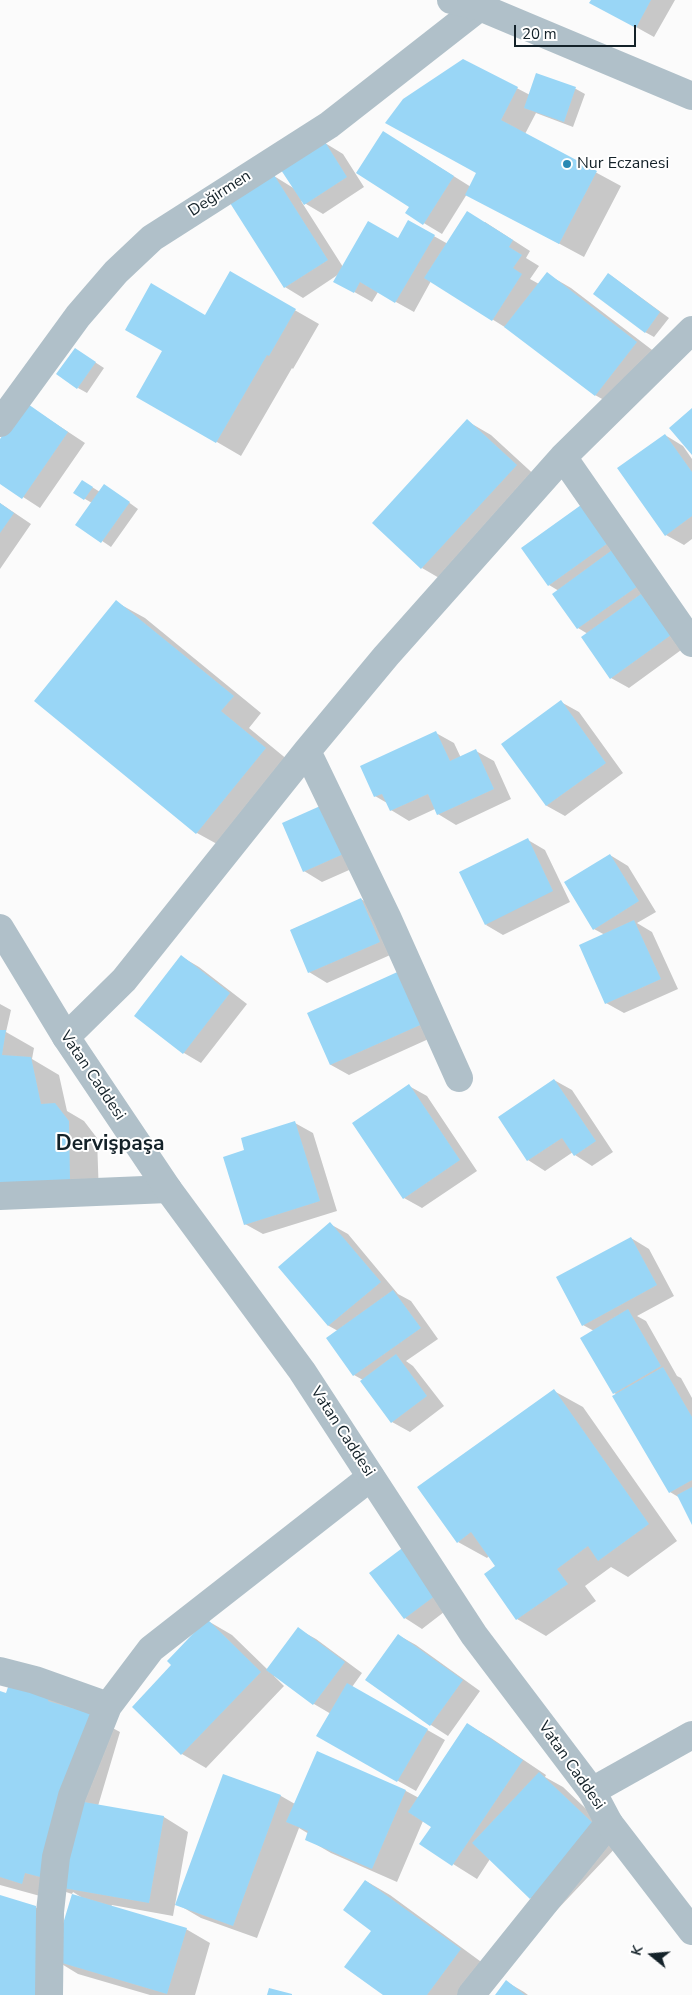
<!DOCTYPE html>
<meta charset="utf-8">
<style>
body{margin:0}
#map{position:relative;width:692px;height:1995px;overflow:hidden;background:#fbfbfb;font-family:"Nunito Sans",sans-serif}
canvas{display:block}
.north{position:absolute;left:627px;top:1930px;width:50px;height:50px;-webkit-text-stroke:4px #fff;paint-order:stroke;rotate:287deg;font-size:14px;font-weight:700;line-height:20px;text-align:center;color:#142229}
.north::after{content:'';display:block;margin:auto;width:18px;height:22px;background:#142229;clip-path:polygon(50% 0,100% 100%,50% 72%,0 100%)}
.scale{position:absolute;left:514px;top:25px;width:122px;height:22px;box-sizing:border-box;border:2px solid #142229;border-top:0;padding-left:6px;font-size:15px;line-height:18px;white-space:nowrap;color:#142229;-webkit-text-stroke:4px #fff;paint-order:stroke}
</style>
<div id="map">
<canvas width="692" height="1995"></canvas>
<div class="north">K</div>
<div class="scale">20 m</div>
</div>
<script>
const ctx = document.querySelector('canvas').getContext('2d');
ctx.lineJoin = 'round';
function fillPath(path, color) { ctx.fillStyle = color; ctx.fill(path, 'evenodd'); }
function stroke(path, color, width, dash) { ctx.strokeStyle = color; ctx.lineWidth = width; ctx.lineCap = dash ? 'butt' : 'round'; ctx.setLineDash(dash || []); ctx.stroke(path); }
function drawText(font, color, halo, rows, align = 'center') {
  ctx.font = font + ' "Nunito Sans",sans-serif'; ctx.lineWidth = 4; ctx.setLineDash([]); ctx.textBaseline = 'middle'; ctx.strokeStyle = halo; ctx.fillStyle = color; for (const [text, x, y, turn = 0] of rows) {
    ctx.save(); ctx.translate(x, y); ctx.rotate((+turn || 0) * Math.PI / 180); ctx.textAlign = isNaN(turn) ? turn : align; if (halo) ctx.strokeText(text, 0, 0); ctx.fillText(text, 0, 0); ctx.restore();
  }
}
fillPath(new Path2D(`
 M592,0H675L654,37L609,12Z
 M463,60L530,95L537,74L576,89L585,94L573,127L536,113L525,134L621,186L584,257L467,194L442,234L407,213L411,206L401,143L471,187L478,173Z
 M325,143L343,154L364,187L323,214L301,201L343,267L399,240L409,222L448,244L485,222L530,251L526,258L539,266L530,279L539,284L547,274L571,288L660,356L620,409L595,395L511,331L431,281L414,312L378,292L372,302L335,281L339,274L303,298L285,287L232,203L274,176L295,189Z
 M230,273L319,324L293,369L292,368L241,456L138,396L164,350L206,317Z
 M609,274L669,318L654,337L645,332Z
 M84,355L104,368L87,393L78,388Z
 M26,404L85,443L40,508L0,482V441Z
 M467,421L491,435L540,480L446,582L422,568Z
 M665,435L683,446L692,459V539L684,545L666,535Z
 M92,487L100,492L113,491L138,509L111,547L77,524L92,503L75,493Z
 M588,501L688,645L629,688L611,678L588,634L578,628L559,591L549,585Z
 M0,503L31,524L0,569Z
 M116,602L145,618L261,713L249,728L294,765L226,849L197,833Z
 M561,702L579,712L623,773L565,816L547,806L503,744Z
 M436,733L454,743L461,758L476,751L494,761L511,799L456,825L438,814L435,809L409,821L391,810L387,803L375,796Z
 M345,815L365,863L322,882L304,871Z
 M528,840L545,850L570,902L503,935L486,925Z
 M610,855L628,866L656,912L637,923L652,932L678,989L624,1013L606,1003L605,935L594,929Z
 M361,899L379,910L397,952L327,983L309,972L291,930Z
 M182,957L199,967L247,1004L201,1063L184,1053Z
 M404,970L444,1032L349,1075L331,1065L309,1013Z
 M0,1004L11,1010L6,1032L34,1048L32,1059L59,1075L67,1111L84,1121L97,1138L99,1196L0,1200Z
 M554,1080L572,1090L613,1152L592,1166L575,1155L573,1152L545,1171L528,1160Z
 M409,1086L427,1096L477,1171L422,1208L404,1198Z
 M295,1123L313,1133L337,1211L263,1234L245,1224Z
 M330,1224L348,1234L398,1294L411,1301L438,1339L406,1361L413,1366L444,1406L410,1432L392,1422L363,1380L354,1375L328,1338L338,1331L329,1326L280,1267Z
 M631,1238L649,1249L674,1296L637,1316L646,1321L677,1376L681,1378L692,1398V1522L680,1498L670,1492L614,1397L618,1395L614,1393L594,1331L583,1325Z
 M554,1391L583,1407L677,1541L628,1577L611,1567L585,1586L596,1601L546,1636L517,1619L485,1574L496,1566L489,1556L487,1558L458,1542Z
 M371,1574L457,1602L422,1629L405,1618Z
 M208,1621L232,1635L268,1670L298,1629L316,1639L362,1673L352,1687L445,1740L416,1791L318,1736L331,1714L314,1704L275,1675L274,1676L284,1686L206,1768L182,1754L173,1665Z
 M398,1635L416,1645L480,1691L448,1736L431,1725L367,1679Z
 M0,1692L7,1694H50L120,1732L98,1806L164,1817L188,1832L173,1916L112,1905L111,1907L186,1929L210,1943L195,1995H150L78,1974L60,1963L0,1995V1896L35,1907L60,1922V1935L81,1897L73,1892L72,1894L54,1888L51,1899L0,1885Z
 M467,1724L491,1738L546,1775L545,1777L563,1787L621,1842L555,1912L531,1898L490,1859L477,1879L421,1844L433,1827L423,1821L397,1882L331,1853L307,1839L309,1834L299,1828L257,1938L201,1918L177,1904L224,1775L281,1796L295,1804L317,1753L406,1791L419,1798Z
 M366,1881L390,1895L484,1964L461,1995H385Z
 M507,1982L524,1992L528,1995H496Z`), '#0003');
fillPath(new Path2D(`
 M591,0H651L636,28L589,3Z
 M463,59L518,87L501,120L597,171L559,244L465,195L476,173L385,123L403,99Z
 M536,73L576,87L564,122L524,108Z
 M383,131L454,176L423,225L405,213L409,207L356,173Z
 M325,142L347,177L304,205L281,170Z
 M274,175L328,260L284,288L230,203Z
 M467,211L513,240L509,247L522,255L513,268L522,274L492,321L424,278Z
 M408,220L435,235L395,303L360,282L354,293L333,282L368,221L398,238Z
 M230,271L296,309L269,356L267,355L216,443L136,397L162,351L125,330L151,283L205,315Z
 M547,272L637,342L595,396L504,327Z
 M608,273L660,312L645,333L593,294Z
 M75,348L96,362L77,389L56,374Z
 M25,402L68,432L22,499L0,484V439Z
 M692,408V455L669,428Z
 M467,419L517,465L421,569L372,523Z
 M665,434L692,472V516L665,536L617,468Z
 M82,480L93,487L84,500L73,493Z
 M104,484L130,502L101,543L75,525Z
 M588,500L615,538L548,586L521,548Z
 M0,503L14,513L0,533Z
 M619,545L645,581L577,629L552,594Z
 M641,594L671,635L610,679L581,637Z
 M116,600L234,696L221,711L266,748L196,834L34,701Z
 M561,700L606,763L546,806L501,744Z
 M436,731L450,761L476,749L494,789L437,815L428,794L390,811L382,794L374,797L360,766Z
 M327,803L348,852L303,872L282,823Z
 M528,838L553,891L485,925L459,872Z
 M610,854L639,901L593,930L564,882Z
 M361,898L380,942L308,973L290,930Z
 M634,920L661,979L605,1004L579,945Z
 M181,955L230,993L183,1054L134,1016Z
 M404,969L427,1022L330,1065L307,1013Z
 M0,1030H6L2,1055L31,1057L41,1104L55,1103L69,1121L70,1181L0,1183Z
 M554,1079L596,1141L574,1156L562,1138L527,1161L498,1117Z
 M409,1084L460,1160L403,1199L352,1123Z
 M295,1121L320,1201L244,1225L223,1157L244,1150L241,1138Z
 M330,1222L381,1282L328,1326L278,1267Z
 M631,1237L657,1285L582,1326L556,1277Z
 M393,1290L421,1328L353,1376L326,1338Z
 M628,1309L661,1366L613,1394L580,1338Z
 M396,1354L427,1396L391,1423L360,1381Z
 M663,1367L692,1417V1480L669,1493L612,1396Z
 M554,1389L649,1524L598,1561L588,1546L557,1569L568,1584L516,1620L484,1574L495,1566L471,1532L457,1543L417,1487Z
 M692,1487V1525L677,1495Z
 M405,1546L440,1592L404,1619L369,1573Z
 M207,1619L261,1672L181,1755L132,1707L171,1665L167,1661Z
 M298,1627L345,1662L313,1705L266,1670Z
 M398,1634L463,1680L430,1726L365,1680Z
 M10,1681L51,1693L48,1701L92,1714L44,1878L25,1873L22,1884L0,1877V1691L6,1693Z
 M347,1683L428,1729L397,1782L316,1736Z
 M467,1723L523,1760L452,1866L419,1844L431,1827L408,1812Z
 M317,1751L406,1790L372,1869L305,1840L308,1831L286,1822Z
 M539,1772L597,1827L530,1899L472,1843Z
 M223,1774L281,1795L233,1926L175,1905Z
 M78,1801L164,1816L149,1903L63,1888Z
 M365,1880L461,1949L427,1995H383L344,1967L371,1931L343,1910Z
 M72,1894L187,1928L167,1994L52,1960Z
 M0,1895L36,1906L37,1995H0Z
 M506,1980L525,1995H495Z
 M269,1988L292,1994V1995H267Z`), '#99d6f6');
stroke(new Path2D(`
 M0,423L78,316L116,272L152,238L329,125L480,7
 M563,457L692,643
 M307,751L387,917L459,1078
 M66,1037L124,980L307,751L386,656L563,457L692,330
 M0,1196L168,1189
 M0,1671L35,1680L108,1706
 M592,1791L692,1735
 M49,1995L50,1912L56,1857L72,1796L108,1706L151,1649L371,1477
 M471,1995L609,1823`), '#b0c0c9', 28);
stroke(new Path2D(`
 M451,0L480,7L692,96
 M0,928L66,1037L168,1189L302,1371L474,1635L592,1791L609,1823L692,1931`), '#b0c0c9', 28);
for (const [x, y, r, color] of [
 [567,164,5,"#2888b3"]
]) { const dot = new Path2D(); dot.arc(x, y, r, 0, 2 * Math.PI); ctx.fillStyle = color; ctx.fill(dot); stroke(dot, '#fff', 2); }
drawText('16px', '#142229', '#fff', [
 ["Nur Eczanesi",577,164]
], 'left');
drawText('16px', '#142229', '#fff', [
 ["Değirmen",220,194,-33],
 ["Vatan Caddesi",92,1076,56],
 ["Vatan Caddesi",342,1432,57],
 ["Vatan Caddesi",571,1766,55]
]);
drawText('bold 21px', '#142229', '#fff', [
 ["Dervişpaşa",110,1145]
]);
</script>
